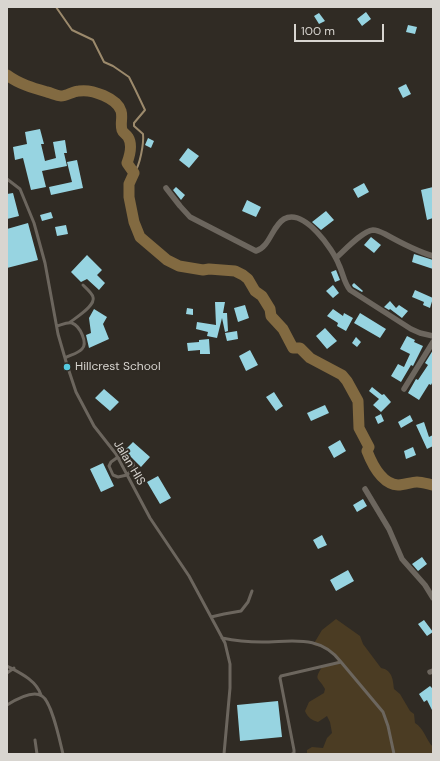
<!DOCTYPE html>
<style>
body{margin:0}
#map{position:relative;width:440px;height:761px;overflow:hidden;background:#302b24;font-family:"DM Sans",sans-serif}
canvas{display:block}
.frame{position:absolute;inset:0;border:8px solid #d8d5d0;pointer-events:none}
.scale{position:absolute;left:294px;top:24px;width:90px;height:18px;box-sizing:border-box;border:2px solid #d8d5d0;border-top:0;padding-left:5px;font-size:12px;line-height:14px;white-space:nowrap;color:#d8d5d0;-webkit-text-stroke:3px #302b24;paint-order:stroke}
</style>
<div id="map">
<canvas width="440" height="761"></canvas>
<div class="frame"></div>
<div class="scale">100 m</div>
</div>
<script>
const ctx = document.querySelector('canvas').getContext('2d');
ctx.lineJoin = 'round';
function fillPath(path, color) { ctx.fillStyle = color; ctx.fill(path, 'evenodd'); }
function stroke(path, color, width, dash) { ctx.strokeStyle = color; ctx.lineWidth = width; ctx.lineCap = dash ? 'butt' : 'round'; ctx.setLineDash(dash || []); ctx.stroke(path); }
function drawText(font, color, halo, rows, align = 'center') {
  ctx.font = font + ' "DM Sans",sans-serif'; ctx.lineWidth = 4; ctx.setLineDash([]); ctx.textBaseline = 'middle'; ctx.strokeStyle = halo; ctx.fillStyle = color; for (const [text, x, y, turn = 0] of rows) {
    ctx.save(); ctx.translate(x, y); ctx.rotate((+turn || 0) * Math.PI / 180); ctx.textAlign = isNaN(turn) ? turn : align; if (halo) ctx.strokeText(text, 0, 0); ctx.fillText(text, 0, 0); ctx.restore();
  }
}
fillPath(new Path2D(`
 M336,619L360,636L363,644L381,668C392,670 393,679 394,689L400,694L410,711L414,714L415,723C424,728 426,740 433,747V754H307V750L312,747L323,748L327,738L332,733L330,722L327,716L318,722C312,720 308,718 305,711L309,702L324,693L325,689C319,677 313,681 322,667L334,664L338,660C332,651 323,647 313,645L322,630Z`), '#4b3c23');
stroke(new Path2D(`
 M56,7L72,30L93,40L104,62L113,66L129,77L135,89L145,110L134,123V126L143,134C144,143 140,166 134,173`), '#9c8a6c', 2);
stroke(new Path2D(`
 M7,75C19,84 33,88 47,92C52,93 56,96 61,96C67,96 73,91 79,91C92,89 117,98 121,111C123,117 120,124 122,130C123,133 126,134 128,137C133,145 130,155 127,163L134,173L129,184V197L134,222L140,237L167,260L179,266L203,270L209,269L235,271L243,275L248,279L255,291L262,296L270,309L271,316L283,329L293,348H300L310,358L342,375L347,381L358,401L359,428L369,447L367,451C372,464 382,484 398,485C405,485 411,482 417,482C422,482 428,484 433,485`), '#826a41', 11);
fillPath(new Path2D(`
 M366,12L371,19L362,26L357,19Z
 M319,13L325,21L319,24L314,16Z
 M408,25L417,27L415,34L406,32Z
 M406,84L411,94L403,98L398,88Z
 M40,129L44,144H41L45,161L56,158L53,142L65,140L67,153H64L67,166L42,171L46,187L31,190L23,158L15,160L13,147L27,144L25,132Z
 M148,138L154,141L151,148L145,145Z
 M188,148L199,156L189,168L179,160Z
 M77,160L83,188L51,195L49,187L72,182L67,162Z
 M364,183L369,192L358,198L353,189Z
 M176,187L185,195L181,200L173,190Z
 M433,187V218L427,220L421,190Z
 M13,193L19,216L7,219V194Z
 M247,200L261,207L256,217L242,211Z
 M326,211L334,220L321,230L312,222Z
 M51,212L53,218L42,221L40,215Z
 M28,223L38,260L7,268V229Z
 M66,225L68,234L57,236L55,227Z
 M371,237L381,245L374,253L364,245Z
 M414,254L433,260V269L412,262Z
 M87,255L102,270L97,275L105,283L99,290L87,279L81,282L71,272Z
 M336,270L340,280L335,282L331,272Z
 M354,283L363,291L362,292L353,287L352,285Z
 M333,285L339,293L333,298L326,291Z
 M415,290L433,298L430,308L423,305L424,302L412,297Z
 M390,301L396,308L399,305L408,311L402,318L390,309L389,310L384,307Z
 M215,302H225L223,313H227L228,331L225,332L222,318L217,338L207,336L208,332L196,329L197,322L216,325Z
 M245,305L249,318L238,322L234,308Z
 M187,308L193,309V315L186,314Z
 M94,309L107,317L103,324L109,339L89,348L86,335L91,333L89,318Z
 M333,309L343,316L344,313L353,318L346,331L337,326L338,323L327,316Z
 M360,313L386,329L380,338L354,323Z
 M325,328L337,341L327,349L316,336Z
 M237,331L238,339L227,341L225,333Z
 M407,336L415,340L414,342L423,346L413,366L411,365L401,382L391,376L398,364L404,367L410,354L400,349Z
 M356,337L361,342L357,347L352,343Z
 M209,339L210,354H200V350L188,351L187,343L199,342V340Z
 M250,350L258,365L246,371L239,356Z
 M433,350V381L431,385L429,384L419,400L408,393L416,379L418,380L428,365L425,363Z
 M372,387L382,395L384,394L391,402L381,412L373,405L379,399L369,391Z
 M104,389L119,402L110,411L95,398Z
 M274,392L283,406L276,411L266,397Z
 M325,405L329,413L311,421L307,413Z
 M381,414L384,421L378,424L375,417Z
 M410,415L413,421L401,428L398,422Z
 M424,422L429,437L433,435V446L427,449L416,425Z
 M340,440L346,451L334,458L328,447Z
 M133,442L150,457L141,467L129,455L123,452Z
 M413,447L416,455L406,459L404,451Z
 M103,463L114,486L101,492L90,469Z
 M158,476L171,498L160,504L147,482Z
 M363,499L367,506L357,512L353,505Z
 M322,535L327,545L318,549L313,540Z
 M422,557L427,564L418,571L412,564Z
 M348,570L354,581L336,591L330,580Z
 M424,620L433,632L427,636L418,624Z
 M430,686L433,689V712L427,700L424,702L419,694Z
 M278,701L282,737L240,741L237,705Z`), '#97d4e1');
stroke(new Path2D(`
 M7,179L20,189L34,223L45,263L58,334L67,365L76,392L94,426L116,454L150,518L189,576L225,643L230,664V688L224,754
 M69,323C75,318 96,306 93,297C92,293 86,288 83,285
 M57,326C61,325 67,322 72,323C80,326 88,343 82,349C77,354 70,355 65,358
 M118,457L111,462L109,466L113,475L118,477L127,475L134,467L133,463L127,457L119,459
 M211,617L224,614L241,611L248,602L252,591
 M222,638C236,641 249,642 262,642C292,642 320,634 341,662
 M7,666C20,673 36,680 41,695
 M7,673L14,668
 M7,705C15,700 33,690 42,696C52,702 60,742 63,754
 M35,740L37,754
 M292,754L294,753V750L280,678L281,676L341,662L383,712L388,726L394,754`), '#6c665e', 3);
stroke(new Path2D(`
 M166,188L180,206L190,217L256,251C270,247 272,226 284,219C304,208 333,249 339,265C343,273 344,283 350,290L411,329L420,333L433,336
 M336,258C344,251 362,231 373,230C377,230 381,232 385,234C401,243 416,251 433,256
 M404,389L433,342
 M365,489L389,529L402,559L425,585L433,598
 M430,672L433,671`), '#6c665e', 5.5);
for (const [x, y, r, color] of [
 [67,367,4,"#55cae0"]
]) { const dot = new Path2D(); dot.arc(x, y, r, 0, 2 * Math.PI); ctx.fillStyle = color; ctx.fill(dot); stroke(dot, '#302b24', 1.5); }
drawText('12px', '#d8d5d0', '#302b24', [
 ["Hillcrest School",75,367]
], 'left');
drawText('12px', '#d8d5d0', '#302b24', [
 ["Jalan HIS",129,463,59]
]);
</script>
